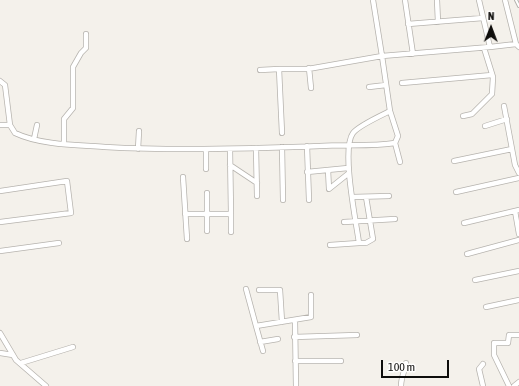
<!DOCTYPE html>
<style>
body{margin:0}
#map{position:relative;width:519px;height:386px;overflow:hidden;background:#f4f1eb;font-family:"Asap Condensed",sans-serif}
canvas{display:block}
.north{position:absolute;left:471px;top:8px;width:40px;height:40px;-webkit-text-stroke:3px #fffefd;paint-order:stroke;rotate:1deg;font-size:11px;font-weight:700;line-height:16px;text-align:center;color:#0e0d0b}
.north::after{content:'';display:block;margin:auto;width:14px;height:18px;background:#0e0d0b;clip-path:polygon(50% 0,100% 100%,50% 72%,0 100%)}
.scale{position:absolute;left:381px;top:360px;width:68px;height:18px;box-sizing:border-box;border:2px solid #0e0d0b;border-top:0;padding-left:5px;font-size:12px;line-height:14px;white-space:nowrap;color:#0e0d0b;-webkit-text-stroke:3px #fffefd;paint-order:stroke}
</style>
<div id="map">
<canvas width="519" height="386"></canvas>
<div class="north">N</div>
<div class="scale">100 m</div>
</div>
<script>
const ctx = document.querySelector('canvas').getContext('2d');
ctx.lineJoin = 'round';
function stroke(path, color, width, dash) { ctx.strokeStyle = color; ctx.lineWidth = width; ctx.lineCap = dash ? 'butt' : 'round'; ctx.setLineDash(dash || []); ctx.stroke(path); }
const lane = new Path2D(`
 M516,0L519,6`);
const street = new Path2D(`
 M405,0L413,54
 M437,0L438,22
 M479,0L490,47L516,44L519,47
 M505,0L516,44
 M408,24L483,18
 M309,68L311,88
 M260,70L279,69
 M0,81L5,85L10,125L15,133C40,145 77,145 105,147C177,151 248,149 320,146C346,144 368,147 395,143L398,136L390,111L382,56L490,47
 M402,83L492,75
 M369,87L386,85
 M504,106L515,165L519,173
 M463,116L472,114L492,94L493,77L484,48
 M0,125H10
 M485,126L507,119
 M282,133L279,69H308L382,56L373,0
 M34,139L37,125
 M64,143V119L73,108V67L81,53L86,48V34
 M395,143L400,162
 M307,146L309,200
 M282,147L283,200
 M256,148L257,196
 M138,149L139,131
 M206,150V169
 M454,161L512,149
 M230,165L257,183
 M328,170L329,189L349,173
 M307,172L348,168
 M183,177L187,239
 M0,191L67,181L71,213L0,222
 M456,192L519,178
 M207,193V231
 M353,197L389,196
 M515,211L519,234
 M185,214H231L230,149
 M231,214V232
 M344,222L395,219
 M464,223L519,210
 M359,243H366L373,239L366,197
 M330,245L359,243C356,221 341,149 353,133C358,126 382,115 390,111
 M0,251L59,243
 M467,254L519,240
 M475,280L519,271
 M246,289L256,326L311,317V295
 M259,290H280L282,322
 M486,307L519,300
 M295,320L296,386
 M256,326L263,351
 M0,333L16,360L46,386
 M294,337L357,335
 M260,342L278,339
 M0,353L13,355
 M295,361H341
 M21,363L73,347
 M401,386C401,377 405,371 406,363
 M483,386L479,369L483,364
 M509,386L494,355V343H508L509,335H519
 M514,386L519,382`);
stroke(lane, '#b6b3ae', 4);
stroke(street, '#b6b3ae', 6);
stroke(lane, '#fff', 2);
stroke(street, '#fff', 4.5);
</script>
